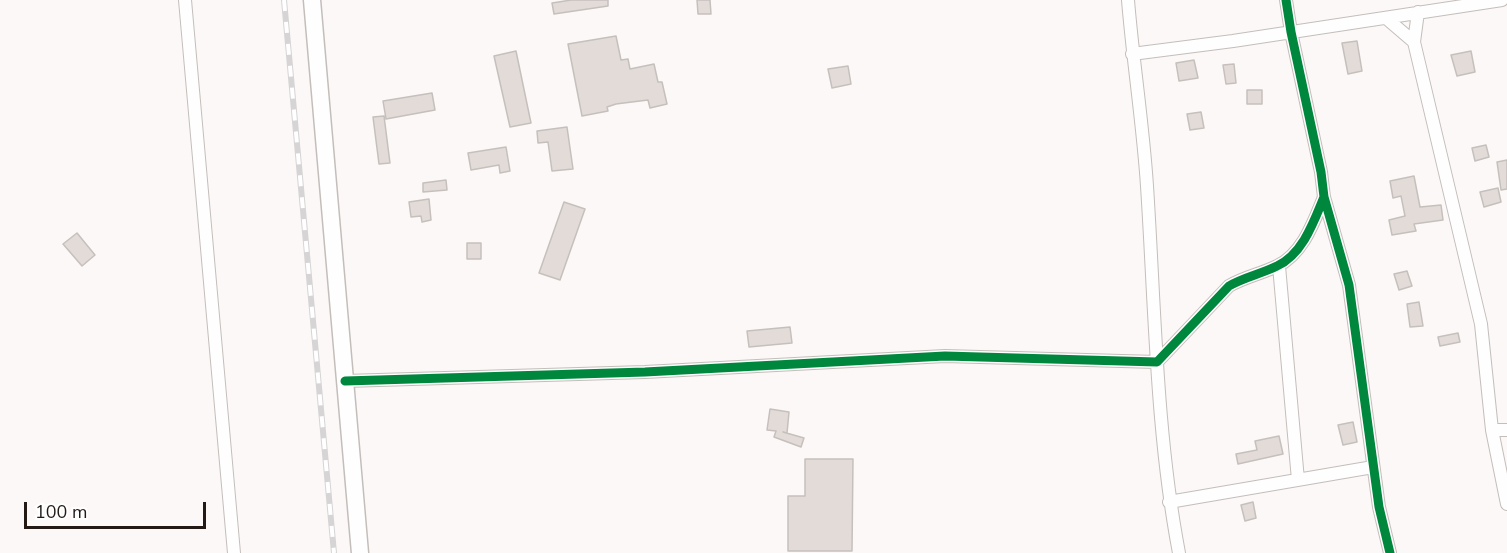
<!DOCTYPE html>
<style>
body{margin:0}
#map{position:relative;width:1507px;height:553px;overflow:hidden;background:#fbf8f7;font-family:"Nunito Sans",sans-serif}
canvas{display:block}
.scale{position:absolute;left:24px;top:502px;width:182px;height:27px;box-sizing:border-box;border:3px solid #231915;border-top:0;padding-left:8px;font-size:18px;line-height:21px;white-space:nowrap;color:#231915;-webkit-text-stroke:4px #fff;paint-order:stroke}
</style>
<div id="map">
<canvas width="1507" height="553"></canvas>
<div class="scale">100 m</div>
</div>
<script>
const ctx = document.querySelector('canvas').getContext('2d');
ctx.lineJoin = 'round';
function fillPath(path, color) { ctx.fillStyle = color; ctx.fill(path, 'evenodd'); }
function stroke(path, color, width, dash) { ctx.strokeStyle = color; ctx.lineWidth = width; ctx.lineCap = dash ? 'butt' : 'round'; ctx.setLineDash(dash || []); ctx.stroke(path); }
const building = new Path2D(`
 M571,0H608V6L554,14L552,3Z
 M697,0H710L711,14H698Z
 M616,36L621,60L628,59L630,69L654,64L658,82H662L667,104L650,108L648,100L616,104L607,107L608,111L582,116L568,44Z
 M1357,41L1362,71L1348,74L1342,43Z
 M516,51L531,123L510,127L494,56Z
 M1471,51L1475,72L1457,76L1451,55Z
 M1194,60L1198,78L1179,81L1176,63Z
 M1234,64L1236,83L1226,84L1223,65Z
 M848,66L851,84L832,88L828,69Z
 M1247,90H1262V104H1247Z
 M432,93L435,110L386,119L383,101Z
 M1201,112L1204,128L1190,130L1187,114Z
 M384,116L390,163L379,164L373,117Z
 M567,127L573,169L552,171L548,142L538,143L537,131Z
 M1486,145L1489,157L1475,161L1472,148Z
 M506,147L510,171L500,173L499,165L471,170L468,153Z
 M1507,160V189L1501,190L1497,162Z
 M1414,176L1420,207L1441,205L1443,220L1414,224L1416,231L1392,235L1389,220L1405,216L1401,196L1393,198L1390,181Z
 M446,180L447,190L423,192V183Z
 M1498,188L1501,202L1484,207L1480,192Z
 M429,199L431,220L422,222L421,216L411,217L409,202Z
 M564,202L585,209L560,280L539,273Z
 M77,233L95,255L82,266L63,244Z
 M467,243H481V259H467Z
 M1407,271L1412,286L1399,290L1394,274Z
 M1419,302L1423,326L1410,327L1407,304Z
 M790,327L792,343L749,347L747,331Z
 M1458,333L1460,342L1440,346L1438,337Z
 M770,409L789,412L787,433L783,432L804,438L801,447L774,437L776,431L767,430Z
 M1353,422L1357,442L1343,445L1338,425Z
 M1279,436L1283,454L1238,464L1236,454L1257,450L1255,441Z
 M805,459H853L852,551H788V496H805Z
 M1253,502L1256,518L1245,521L1241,505Z`);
fillPath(building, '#e2dbd8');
stroke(building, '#c6c0bd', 1.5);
const street = new Path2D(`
 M185,0L234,553
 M1128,0C1133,62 1143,124 1147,186C1155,308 1156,432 1179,553
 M1286,0L1291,32L1321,172L1324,197L1349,285L1379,507L1390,553
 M1418,12L1414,42L1481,324L1492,430L1507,504
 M1386,18L1414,42
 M1132,54L1233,41L1502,0
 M1279,266L1298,480
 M345,381L645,372L945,356L1157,362L1229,286C1244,277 1261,274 1277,266C1303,254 1314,221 1324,197
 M1492,430H1507
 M1169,502L1373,467`);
const secondary = new Path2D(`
 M312,0L360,553`);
stroke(street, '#c4bebb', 14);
stroke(secondary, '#c4bebb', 19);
stroke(street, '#fefefe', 12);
stroke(secondary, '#fefefe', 16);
const rail = new Path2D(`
 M284,0L334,553`);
stroke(rail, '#d6d4d4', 6);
stroke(rail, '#fff', 4, [11]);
stroke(new Path2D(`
 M1286,0L1291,32L1321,172L1324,197L1349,285L1379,507L1390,553
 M345,381L645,372L945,356L1157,362L1229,286C1244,277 1261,274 1277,266C1303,254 1314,221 1324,197`), '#00873e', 9);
</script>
